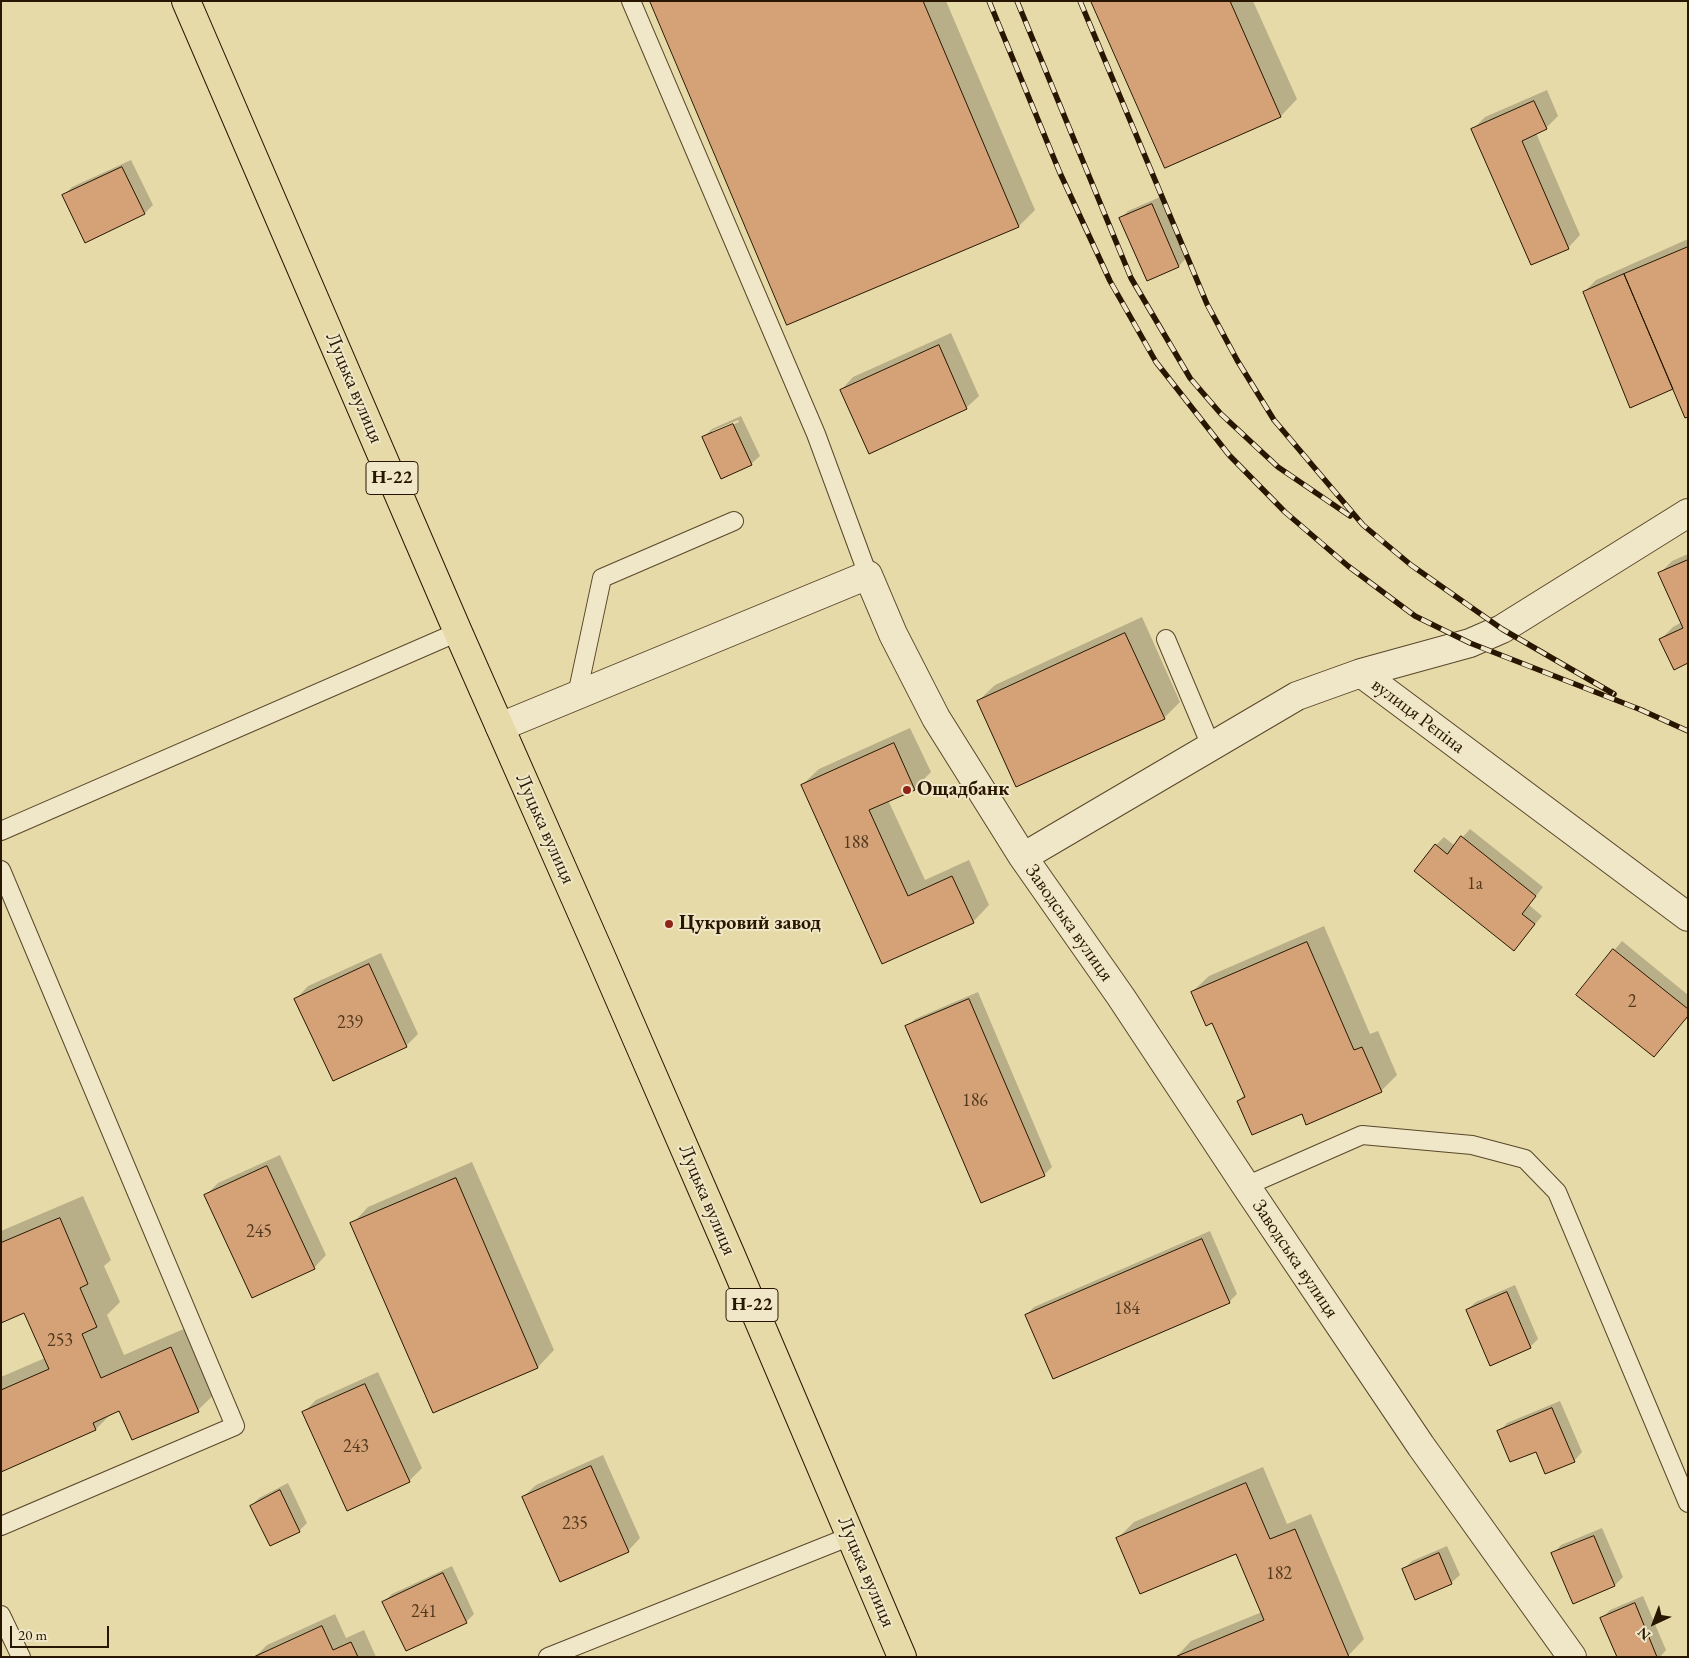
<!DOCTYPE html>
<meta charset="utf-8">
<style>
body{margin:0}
#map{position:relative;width:1689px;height:1658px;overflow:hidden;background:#e7daa9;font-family:"EB Garamond",serif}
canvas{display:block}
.frame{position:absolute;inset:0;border:2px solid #281600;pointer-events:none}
.north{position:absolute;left:1629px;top:1598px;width:50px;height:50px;-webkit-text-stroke:4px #efe7c7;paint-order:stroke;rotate:223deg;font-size:14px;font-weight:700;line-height:20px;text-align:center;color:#281600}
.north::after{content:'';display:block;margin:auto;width:18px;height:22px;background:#281600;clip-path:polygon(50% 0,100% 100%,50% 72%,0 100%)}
.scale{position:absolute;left:10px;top:1626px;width:99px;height:22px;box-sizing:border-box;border:2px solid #281600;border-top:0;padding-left:6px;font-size:15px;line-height:18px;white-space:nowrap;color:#281600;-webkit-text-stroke:4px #efe7c7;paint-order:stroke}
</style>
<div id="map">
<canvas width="1689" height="1658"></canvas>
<div class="frame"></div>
<div class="north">N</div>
<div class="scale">20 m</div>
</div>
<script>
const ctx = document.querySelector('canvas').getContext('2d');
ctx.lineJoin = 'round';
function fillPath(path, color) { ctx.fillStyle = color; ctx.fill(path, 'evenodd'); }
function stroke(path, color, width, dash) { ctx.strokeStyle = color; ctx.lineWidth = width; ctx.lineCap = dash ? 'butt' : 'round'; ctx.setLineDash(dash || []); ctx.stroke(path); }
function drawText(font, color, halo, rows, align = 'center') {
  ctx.font = font + ' "EB Garamond",serif'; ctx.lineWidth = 4; ctx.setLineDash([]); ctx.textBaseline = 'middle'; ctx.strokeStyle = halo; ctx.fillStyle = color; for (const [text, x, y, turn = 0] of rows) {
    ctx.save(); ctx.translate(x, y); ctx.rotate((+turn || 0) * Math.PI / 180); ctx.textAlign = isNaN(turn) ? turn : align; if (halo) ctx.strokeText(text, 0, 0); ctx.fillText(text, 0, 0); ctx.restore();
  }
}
fillPath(new Path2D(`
 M651,1H946L1035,210L1019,226Z
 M1093,1H1253L1297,99L1281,116L1166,166Z
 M1547,90L1558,116L1546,128L1536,133L1580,235L1568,248L1473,129L1485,117Z
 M131,160L153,205L145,213L64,195L72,187Z
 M1160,197L1187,257L1179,266L1147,280L1120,219L1128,211Z
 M1688,239V416L1673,387L1584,292L1596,280Z
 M951,333L979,396L966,408L841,390L853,377Z
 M741,416L760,456L751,464L704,437L712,429ZM738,420L739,422L712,434V431Z
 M1688,554V662L1661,639L1673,627L1682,622L1659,574L1672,561Z
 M1142,617L1180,702L1164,718L978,701L995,685Z
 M910,728L931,772L914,789L888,800L925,880L969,860L989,905L973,922L883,963L802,785L819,769Z
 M1470,829L1543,887L1529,905L1542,916L1514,949L1436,845L1444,837L1455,846Z
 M1324,926L1370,1034L1378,1031L1397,1075L1381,1091L1302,1112L1238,1101L1245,1094L1213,1021L1192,992L1209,976Z
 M1622,941L1688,995V1016L1654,1056L1577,994Z
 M381,953L418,1034L406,1046L296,999L308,986Z
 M978,992L1052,1167L1044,1175L907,1027L915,1019Z
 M280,1155L326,1255L314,1268L205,1196L218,1183Z
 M472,1162L554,1350L538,1367L433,1412L352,1224L368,1207Z
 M83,1196L111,1260L104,1266L120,1302L107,1315L124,1355L195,1324L222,1387L198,1410L120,1409L112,1413L96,1429L1,1470V1377L45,1358L25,1312L1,1322V1231Z
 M1210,1231L1237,1294L1229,1302L1026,1315L1034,1307Z
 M1515,1285L1538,1339L1530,1347L1467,1310L1476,1302Z
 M378,1372L422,1468L409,1481L303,1413L316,1400Z
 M1560,1401L1582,1452L1574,1461L1537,1450L1499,1432L1507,1423Z
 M603,1455L640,1538L628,1551L523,1497L536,1485Z
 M1263,1467L1287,1524L1311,1514L1364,1639L1348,1656L1176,1657L1191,1641L1262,1612L1236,1552L1118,1538L1134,1522Z
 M288,1483L307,1523L299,1531L251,1506L259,1498Z
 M1602,1528L1623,1577L1615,1585L1553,1554L1561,1545Z
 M1447,1546L1460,1575L1451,1583L1416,1598L1404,1569L1412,1561Z
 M452,1566L474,1614L466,1622L384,1602L392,1594Z
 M1643,1596L1666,1650L1660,1657H1618L1602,1618L1610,1610Z
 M335,1614L346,1638L364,1630L376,1657H255L267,1645Z`), '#0003');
const building = new Path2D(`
 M650,1H923L1019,227L787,325Z
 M1091,1H1230L1281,117L1165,168Z
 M1534,101L1547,129L1522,141L1569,249L1531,265L1471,129Z
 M122,167L145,214L85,243L62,195Z
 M1152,204L1179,267L1147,281L1119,218Z
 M1688,247V417L1685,418L1624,274Z
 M1624,274L1673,389L1630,408L1583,292Z
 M939,345L967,409L869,454L840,390Z
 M733,424L752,465L721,479L702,437Z
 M1688,560V663L1674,670L1659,639L1683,628L1658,573Z
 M1125,633L1165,719L1016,787L977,701Z
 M894,743L915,790L869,810L908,896L952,876L974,923L882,964L801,785Z
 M1461,836L1536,896L1522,914L1535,924L1514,951L1414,871L1435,844L1447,854Z
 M1307,942L1354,1050L1362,1047L1382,1092L1306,1125L1302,1114L1252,1135L1237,1101L1245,1097L1212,1023L1206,1026L1191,992Z
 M1613,949L1688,1009V1016L1654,1057L1576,995Z
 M369,964L407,1047L333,1081L294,999Z
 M969,999L1045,1176L981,1203L905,1026Z
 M267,1166L315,1269L252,1298L204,1195Z
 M456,1178L538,1368L433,1413L350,1223Z
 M60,1218L88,1284L80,1288L97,1327L82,1334L101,1378L171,1347L199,1412L132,1440L119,1411L93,1423L96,1430L1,1472V1390L49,1369L24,1313L1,1323V1243Z
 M1202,1239L1230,1303L1053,1379L1025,1315Z
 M1507,1292L1531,1348L1490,1366L1466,1310Z
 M365,1384L410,1482L347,1511L302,1412Z
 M1552,1408L1575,1462L1545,1474L1536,1452L1510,1462L1497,1431Z
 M591,1466L629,1552L560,1582L522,1497Z
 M1246,1483L1270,1539L1295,1529L1349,1657H1175L1264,1620L1236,1554L1140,1594L1116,1538Z
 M280,1490L300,1532L270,1546L250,1506Z
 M1594,1536L1615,1586L1573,1604L1551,1553Z
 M1439,1553L1452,1584L1415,1600L1402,1569Z
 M443,1573L467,1623L406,1651L382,1602Z
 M1635,1603L1657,1657H1617L1600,1618Z
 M322,1626L333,1650L351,1642L358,1657H254Z`);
fillPath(building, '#d5a277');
stroke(building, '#281600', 1);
const lane = new Path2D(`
 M631,1L816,434L868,575
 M1166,639L1211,746
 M577,695L602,578L734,521
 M1,831L458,632
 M1,870L235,1426L1,1526
 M1246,1186L1362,1135L1472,1145L1525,1159L1557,1192L1688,1503
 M1,1615L21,1657
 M548,1657L851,1536`);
const street = new Path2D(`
 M1361,673L1470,643L1502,629L1688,513
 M500,727L868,575L893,634L936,718L1023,857L1121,997L1246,1186L1421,1446L1572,1657
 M1023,857L1297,696L1361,673L1688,917`);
const primary = new Path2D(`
 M186,1L458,632L600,954L730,1253L902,1657`);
stroke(lane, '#58472a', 20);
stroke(street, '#58472a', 30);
stroke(primary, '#281600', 30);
stroke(lane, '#efe7c7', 18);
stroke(street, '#efe7c7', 28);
stroke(primary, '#e7daa9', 28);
const rail = new Path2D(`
 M989,1L1060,173L1110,281L1156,362L1229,455L1285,512L1348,566L1415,616L1470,643L1644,711
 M1017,1L1131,278L1190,378L1221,414L1278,467L1350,516
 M1080,1L1207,304L1237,360L1274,420L1363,525L1411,565L1502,629L1614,694
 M1639,709L1688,731`);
stroke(rail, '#281600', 5.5);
stroke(rail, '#efe7c7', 4, [11]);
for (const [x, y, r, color] of [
 [907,790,5,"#8f2418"],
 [669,924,5,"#8f2418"]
]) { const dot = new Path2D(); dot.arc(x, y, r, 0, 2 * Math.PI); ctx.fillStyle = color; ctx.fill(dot); stroke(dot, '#efe7c7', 2); }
drawText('18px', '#53391e', null, [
 ["188",856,843],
 ["1а",1475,884],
 ["2",1632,1002],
 ["239",350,1023],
 ["186",975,1101],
 ["245",259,1232],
 ["184",1127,1309],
 ["253",60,1341],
 ["243",356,1447],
 ["235",575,1524],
 ["182",1279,1574],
 ["241",424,1612]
]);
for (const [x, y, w] of [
 [392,478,52],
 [752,1305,52]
]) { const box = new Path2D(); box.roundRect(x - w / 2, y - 16.5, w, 33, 4); ctx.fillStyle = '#efe7c7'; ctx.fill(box); stroke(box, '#281600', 1); }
drawText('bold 19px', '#281600', null, [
 ["Н-22",392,478],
 ["Н-22",752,1305]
]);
drawText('20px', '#281600', '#efe7c7', [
 ["Луцька вулиця",354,388,67],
 ["вулиця Рєпіна",1418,716,37],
 ["Луцька вулиця",545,829,66],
 ["Заводська вулиця",1069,923,55],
 ["Луцька вулиця",707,1200,67],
 ["Заводська вулиця",1295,1259,56],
 ["Луцька вулиця",866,1572,67]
]);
drawText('bold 20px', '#281600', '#efe7c7', [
 ["Ощадбанк",917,790],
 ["Цукровий завод",679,924]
], 'left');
</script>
